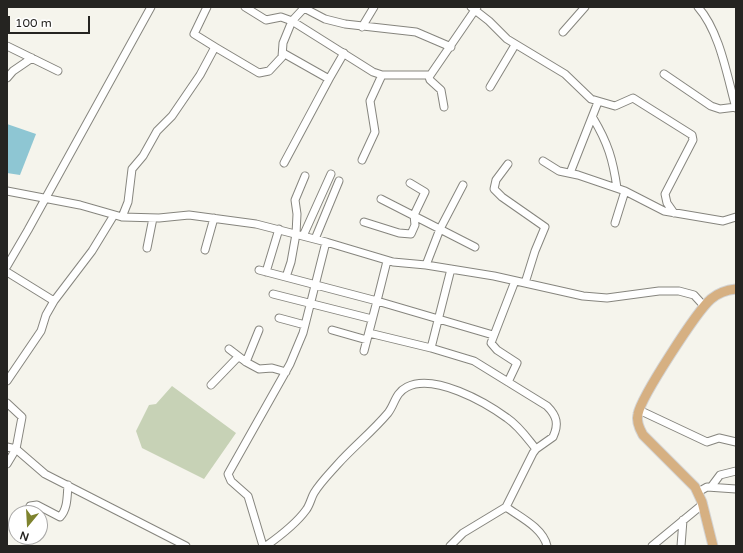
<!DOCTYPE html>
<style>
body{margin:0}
#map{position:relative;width:743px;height:553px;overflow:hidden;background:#f5f4ec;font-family:"Varela Round",sans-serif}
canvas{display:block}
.frame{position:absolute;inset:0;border:8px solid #252421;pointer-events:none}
.north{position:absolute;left:8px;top:505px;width:40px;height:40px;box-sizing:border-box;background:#fff;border:1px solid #a8a7a6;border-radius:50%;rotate:198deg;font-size:11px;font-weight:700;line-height:16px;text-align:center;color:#252421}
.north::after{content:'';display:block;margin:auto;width:14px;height:18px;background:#7e832e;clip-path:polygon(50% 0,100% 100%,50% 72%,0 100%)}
.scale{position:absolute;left:8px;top:16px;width:82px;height:18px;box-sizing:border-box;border:2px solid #252421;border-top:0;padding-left:5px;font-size:12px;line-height:14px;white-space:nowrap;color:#252421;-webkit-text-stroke:3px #fff;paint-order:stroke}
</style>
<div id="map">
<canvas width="743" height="553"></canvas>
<div class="frame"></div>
<div class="north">N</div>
<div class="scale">100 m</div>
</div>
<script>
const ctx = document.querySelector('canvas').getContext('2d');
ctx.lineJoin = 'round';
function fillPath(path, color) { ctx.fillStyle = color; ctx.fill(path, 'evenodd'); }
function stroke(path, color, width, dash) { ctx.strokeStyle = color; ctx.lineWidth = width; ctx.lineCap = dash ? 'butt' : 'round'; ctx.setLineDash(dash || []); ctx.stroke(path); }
fillPath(new Path2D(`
 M172,386L236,433L204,479L142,448L136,431L149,405L156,404Z`), '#c7d2b6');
fillPath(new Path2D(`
 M7,124L36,134L20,175L7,173Z`), '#8ec6d3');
const minor = new Path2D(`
 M305,7L292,21L373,72L382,75L370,101L375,132L362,160
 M471,7L489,21L507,39L565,74L591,99L615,106L633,98L692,135L693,140L665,194L667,203L674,213
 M698,7C720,32 727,76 736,108
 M304,8L325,19L345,24L416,32L451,47
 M362,27L374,7
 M563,32L585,7
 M7,46L58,71
 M215,47L259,73L269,71L282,57L283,43L292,21L281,17L266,20L245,7
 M283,53L329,79L344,53
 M664,74L711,106L720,109L736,107
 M382,75H430
 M7,78L13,71L32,58
 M490,87L515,45
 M444,107L441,90L430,80L429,77L477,7
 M593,118C608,143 613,160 617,188
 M543,161L559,171L578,175L625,191L664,211L723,221L736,217
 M284,163L329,79
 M508,164L496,180L494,189L502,197L545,227L535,251L525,283
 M570,173L598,102
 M7,191L80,205L122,217L159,218L189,215L256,224L326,242L393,262L426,265L494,276L583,296L607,298L659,291H679L694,295L704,306
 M381,199L475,247
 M122,217L128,202L132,169L143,156L157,131L172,116L200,75L215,47L194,34L207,7
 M364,222L399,233L411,234L415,225L414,215L425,192L410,183
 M615,223L625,191
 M303,236L331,174
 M315,239L339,181
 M147,248L153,218
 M205,250L214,218
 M387,261L377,301L493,335
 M426,265L440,229L463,185
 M7,266L28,230L151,7
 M259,270L377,301L364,351
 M7,272L54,301
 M266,272L279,229
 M286,277L291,262L296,234L297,214L295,200L305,176
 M273,294L372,319
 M279,318L305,325
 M332,330L367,340
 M369,333L431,348L451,269
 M431,348L474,361L547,406C557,416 559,424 553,437L536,449L533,453L506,507L463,533L450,546
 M229,349L246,362L259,369L272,368L286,372
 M246,362L259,330
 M7,381L41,331L46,315L54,301L92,251L114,215
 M508,382L517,363L497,350L491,343L515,281
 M211,385L238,357
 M7,403L22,417L16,449L7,464
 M639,410L707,442L719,438L736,442
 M7,447L16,449L45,474L186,546
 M711,487L720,475L736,471
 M698,492L707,487L736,489
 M506,507C520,517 543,528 547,546
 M27,513L30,506L37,505L60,517C68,509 67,495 68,485
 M263,546L248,496L231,481L228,474L290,364L303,333L326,242
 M266,546C280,536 296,524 306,510C310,505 311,498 314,493C320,483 329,474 337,465C353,447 372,432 388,413C395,404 395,393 407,387C434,373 485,402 507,418C519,426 527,438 536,449
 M652,546L703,504
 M681,546L683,520`);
const major = new Path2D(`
 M713,546L702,502L695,487L643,435C639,428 636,421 638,414C641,397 697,311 711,299C718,293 726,290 736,289`);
stroke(minor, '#86857e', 9);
stroke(major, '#d3d3d3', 11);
stroke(minor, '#fff', 7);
stroke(major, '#d6b082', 9);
</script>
